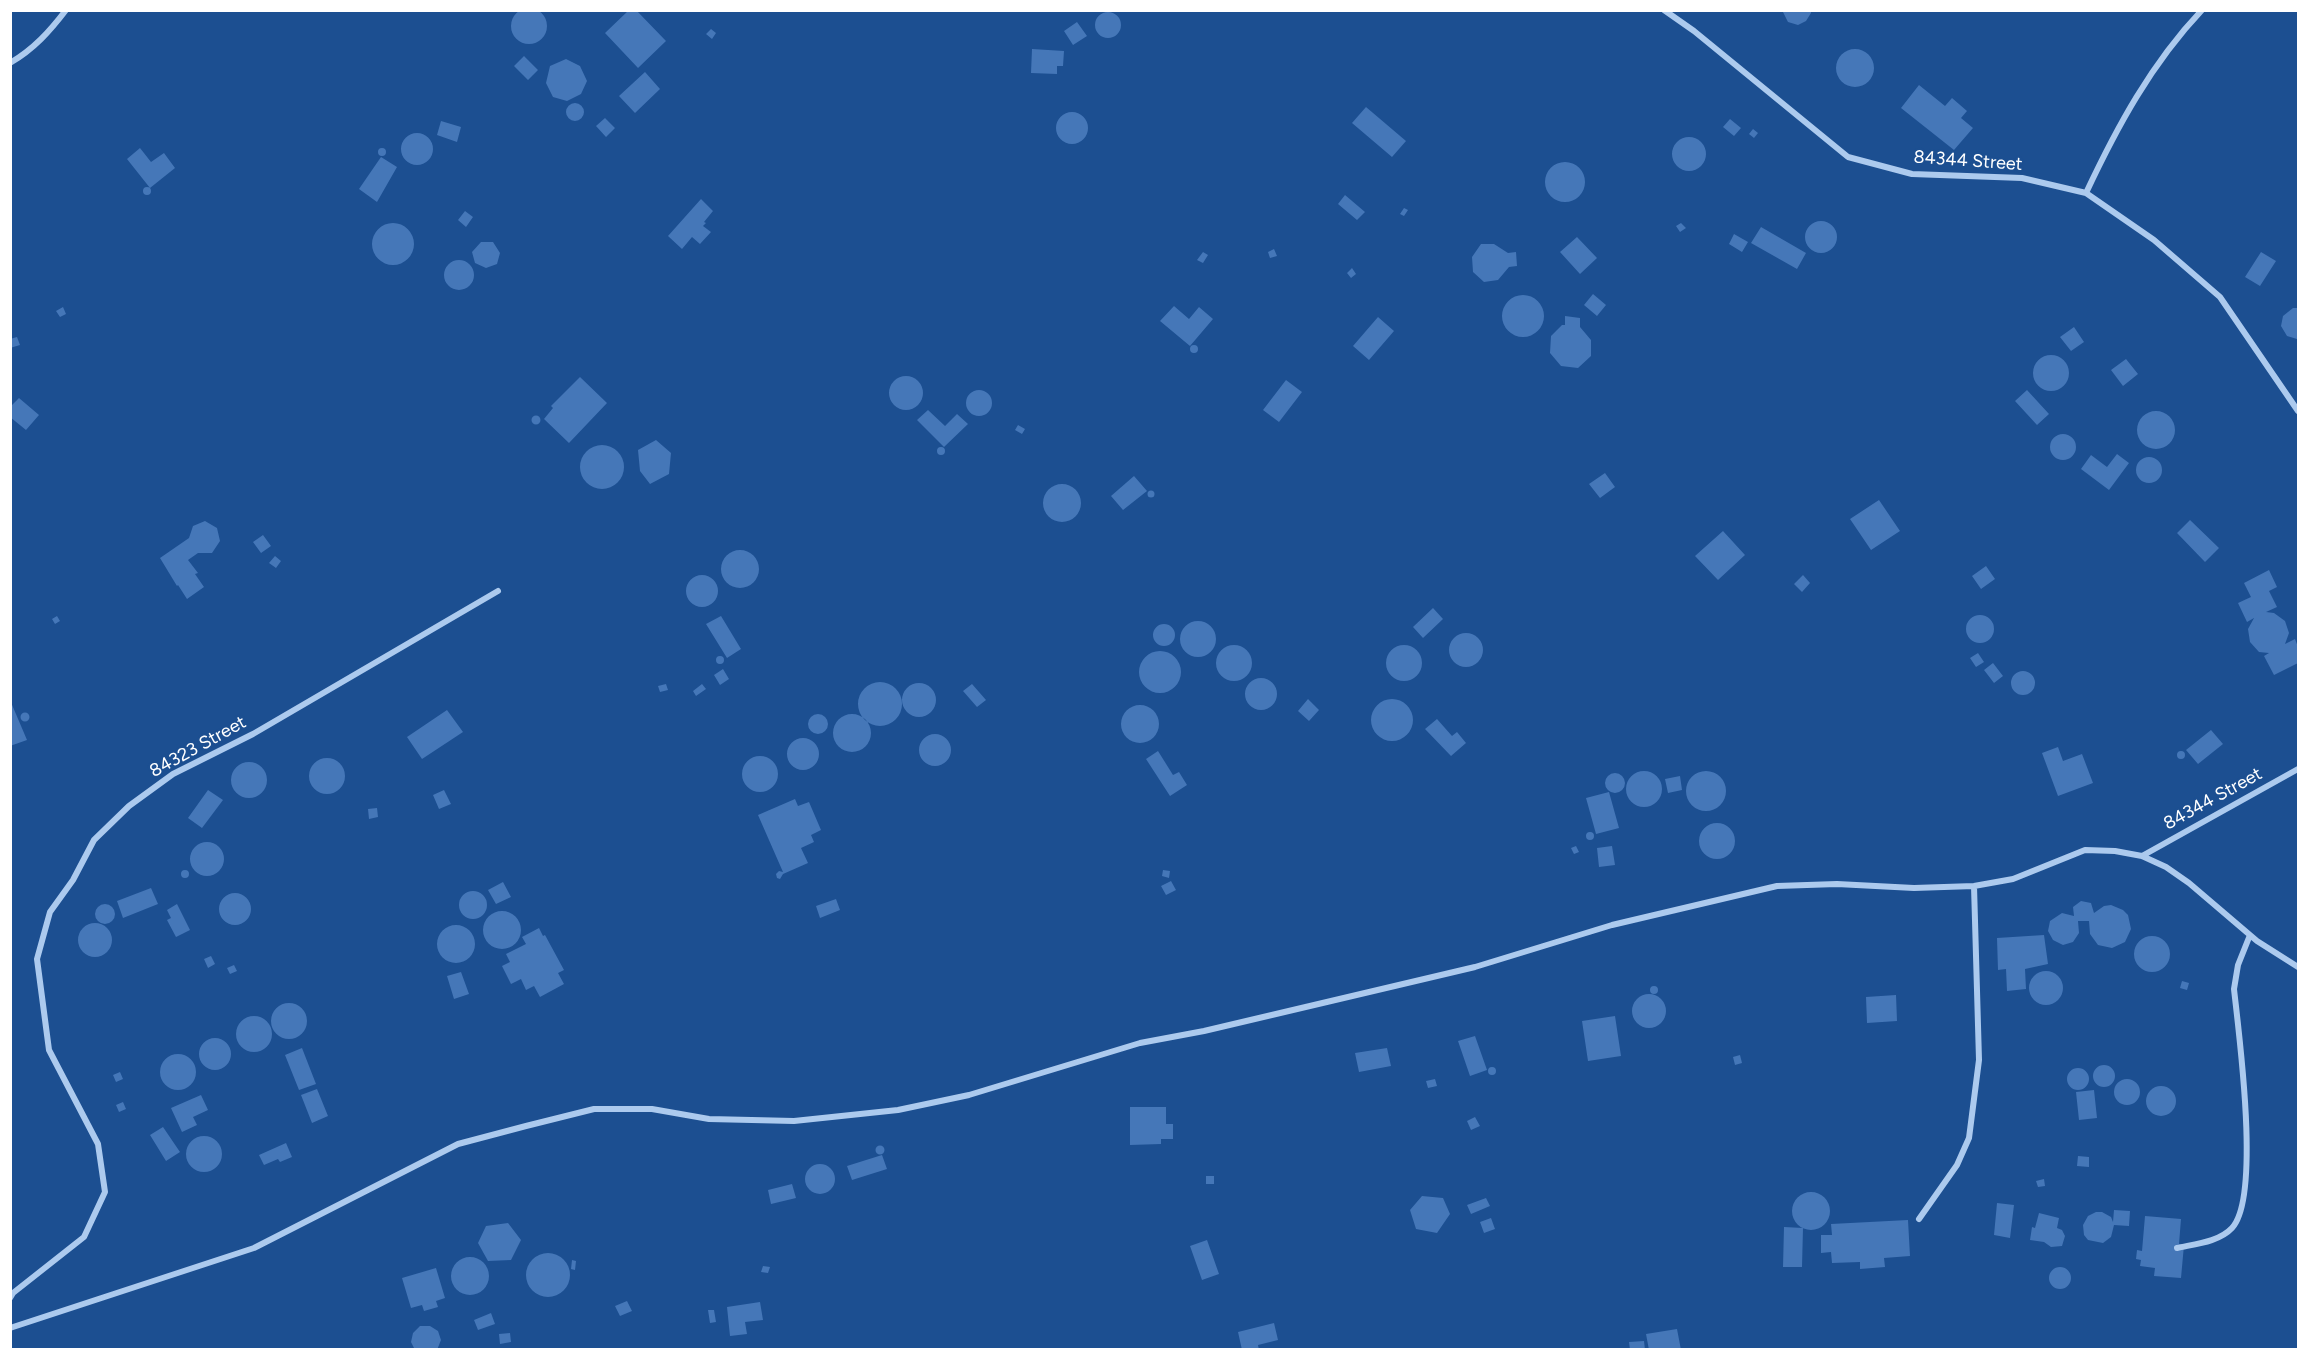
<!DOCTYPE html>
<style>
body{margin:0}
#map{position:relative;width:2309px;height:1360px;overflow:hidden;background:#1c4f91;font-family:Figtree,sans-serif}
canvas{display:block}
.frame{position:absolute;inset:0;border:12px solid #fff;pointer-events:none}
</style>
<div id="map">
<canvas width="2309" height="1360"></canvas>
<div class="frame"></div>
</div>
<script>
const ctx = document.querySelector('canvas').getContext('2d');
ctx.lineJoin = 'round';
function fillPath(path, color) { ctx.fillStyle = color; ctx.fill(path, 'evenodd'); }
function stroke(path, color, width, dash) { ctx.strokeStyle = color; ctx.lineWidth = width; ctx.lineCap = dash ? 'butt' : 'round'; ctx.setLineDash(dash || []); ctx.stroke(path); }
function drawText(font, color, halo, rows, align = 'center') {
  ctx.font = font + ' Figtree,sans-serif'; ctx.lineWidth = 4.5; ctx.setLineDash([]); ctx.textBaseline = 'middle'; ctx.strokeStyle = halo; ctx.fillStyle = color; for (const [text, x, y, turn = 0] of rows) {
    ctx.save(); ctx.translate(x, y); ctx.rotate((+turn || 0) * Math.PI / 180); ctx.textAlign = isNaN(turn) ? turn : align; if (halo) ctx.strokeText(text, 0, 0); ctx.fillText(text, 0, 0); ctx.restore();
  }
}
fillPath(new Path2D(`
 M511 26a18 18 0 1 1 36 0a18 18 0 1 1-36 0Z
 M629,10H636L666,41L638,68L605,33Z
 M1782,10H1811V13L1806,21L1798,25L1788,22Z
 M1095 25a13 13 0 1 1 26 0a13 13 0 1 1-26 0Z
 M1077,22L1087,36L1073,45L1064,31Z
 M711,29L716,33L712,39L706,34Z
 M1836 68a19 19 0 1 1 38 0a19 19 0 1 1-38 0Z
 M1032,49L1064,51L1063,66H1057V74L1031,73Z
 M524,56L538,70L528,80L514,66Z
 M566,59L580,66L587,81L581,94L567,101L553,97L546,83L550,66Z
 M645,72L660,89L635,113L619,96Z
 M1919,85L1945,106L1952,98L1967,111L1961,118L1973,128L1954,150L1901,108Z
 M566 112a9 9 0 1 1 18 0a9 9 0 1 1-18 0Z
 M1366,107L1406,141L1392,157L1352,123Z
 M1056 128a16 16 0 1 1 32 0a16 16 0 1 1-32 0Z
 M605,118L615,128L606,137L596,126Z
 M1730,119L1741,128L1734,136L1723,127Z
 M441,121L461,127L457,142L437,135Z
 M1753,129L1758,133L1754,138L1749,134Z
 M401 149a16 16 0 1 1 32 0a16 16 0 1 1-32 0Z
 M1672 154a17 17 0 1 1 34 0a17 17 0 1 1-34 0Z
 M140,148L151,162L164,153L175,168L150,188L127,159Z
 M378 152a4 4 0 1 1 8 0a4 4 0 1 1-8 0Z
 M381,157L397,167L377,202L359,189Z
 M1545 182a20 20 0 1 1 40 0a20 20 0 1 1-40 0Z
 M143 191a4 4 0 1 1 8 0a4 4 0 1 1-8 0Z
 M1345,195L1365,212L1357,220L1338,204Z
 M701,199L713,211L704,222L706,223L703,226L711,232L700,244L692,237L682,249L668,236Z
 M1404,208L1408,210L1404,216L1400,214Z
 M465,211L473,217L466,227L458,220Z
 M1805 237a16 16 0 1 1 32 0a16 16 0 1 1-32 0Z
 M372 244a21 21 0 1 1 42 0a21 21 0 1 1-42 0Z
 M1681,223L1686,228L1680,232L1676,226Z
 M1761,227L1806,253L1797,269L1751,243Z
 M1734,234L1748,242L1742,252L1729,244Z
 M1577,237L1597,258L1580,274L1560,252Z
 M481,242H493L500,253L497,264L486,268L475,263L472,252Z
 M1481,244H1494L1508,253L1516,252L1517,266L1509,267L1498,280L1484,282L1473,272L1472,257Z
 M1274,249L1277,256L1270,258L1268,252Z
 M1203,252L1208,255L1203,263L1197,260Z
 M2261,252L2276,261L2260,286L2245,277Z
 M444 275a15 15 0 1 1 30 0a15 15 0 1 1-30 0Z
 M1352,268L1356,274L1351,278L1347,273Z
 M1593,294L1606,305L1597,316L1584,305Z
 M1502 316a21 21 0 1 1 42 0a21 21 0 1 1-42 0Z
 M1174,306L1189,319L1199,307L1213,319L1190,346L1160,321Z
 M63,307L66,314L60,317L56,311Z
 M2293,308H2298L2297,339L2287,336L2281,326L2283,316Z
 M1565,316L1580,318V327L1591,340V356L1578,368L1561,366L1550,353L1551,336L1562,325H1565Z
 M1378,317L1394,331L1369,360L1353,346Z
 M2074,327L2084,342L2071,351L2060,337Z
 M17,337L20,345L10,348V339Z
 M1190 349a4 4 0 1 1 8 0a4 4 0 1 1-8 0Z
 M2033 373a18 18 0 1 1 36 0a18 18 0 1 1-36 0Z
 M2126,359L2138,374L2123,386L2111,370Z
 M889 393a17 17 0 1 1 34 0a17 17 0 1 1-34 0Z
 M580,377L607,403L569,443L544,419L553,408L551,406Z
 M1286,380L1302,392L1279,422L1263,410Z
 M2027,390L2049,414L2037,425L2015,401Z
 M966 403a13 13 0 1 1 26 0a13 13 0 1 1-26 0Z
 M19,398L39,415L26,430L10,417V407Z
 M928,410L945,426L957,414L968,424L944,447L917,420Z
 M2137 430a19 19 0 1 1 38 0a19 19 0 1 1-38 0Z
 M531.5 420a4.5 4.5 0 1 1 9 0a4.5 4.5 0 1 1-9 0Z
 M1018,425L1025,429L1022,434L1015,430Z
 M2050 447a13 13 0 1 1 26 0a13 13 0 1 1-26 0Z
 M656,440L671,453L669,474L650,484L640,471L638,450Z
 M580 467a22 22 0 1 1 44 0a22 22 0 1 1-44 0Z
 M937 451a4 4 0 1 1 8 0a4 4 0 1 1-8 0Z
 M2117,454L2129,463L2109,490L2081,469L2091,455L2107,467Z
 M2136 470a13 13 0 1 1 26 0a13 13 0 1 1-26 0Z
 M1605,473L1615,487L1600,498L1589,484Z
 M1134,476L1147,491L1123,510L1111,496Z
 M1043 503a19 19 0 1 1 38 0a19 19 0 1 1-38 0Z
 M1147.5 494a3.5 3.5 0 1 1 7 0a3.5 3.5 0 1 1-7 0Z
 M1879,500L1900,531L1871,550L1850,519Z
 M2190,520L2219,548L2205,562L2177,533Z
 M205,521L217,528L220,541L212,553H198L188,560L198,573L195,574L204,587L187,599L178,585L177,586L160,558L189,538L193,526Z
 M1723,531L1745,555L1718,580L1695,556Z
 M263,535L271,546L261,553L253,542Z
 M721 569a19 19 0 1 1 38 0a19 19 0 1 1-38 0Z
 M275,556L281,561L276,568L269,563Z
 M1986,566L1995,579L1981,589L1972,576Z
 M2269,570L2277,587L2269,591L2277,607L2266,612L2274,613L2285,621L2289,633L2285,644L2295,639L2298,647V663L2274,675L2264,656L2269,653L2259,652L2250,642L2248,629L2254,618L2247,622L2238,603L2251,597L2244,583Z
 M686 591a16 16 0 1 1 32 0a16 16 0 1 1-32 0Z
 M1803,575L1810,583L1802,592L1794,584Z
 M1433,608L1443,619L1423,638L1413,627Z
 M1966 629a14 14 0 1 1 28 0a14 14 0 1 1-28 0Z
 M57,616L60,621L55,624L52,619Z
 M721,616L741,649L727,658L706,624Z
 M1180 639a18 18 0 1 1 36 0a18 18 0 1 1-36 0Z
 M1153 635a11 11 0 1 1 22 0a11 11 0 1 1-22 0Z
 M1449 650a17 17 0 1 1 34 0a17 17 0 1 1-34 0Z
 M1216 663a18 18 0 1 1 36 0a18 18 0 1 1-36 0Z
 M1386 663a18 18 0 1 1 36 0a18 18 0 1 1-36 0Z
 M1139 672a21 21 0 1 1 42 0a21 21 0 1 1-42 0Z
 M1978,653L1984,662L1976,667L1970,658Z
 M716 660a4 4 0 1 1 8 0a4 4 0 1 1-8 0Z
 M1993,663L2003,676L1994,683L1984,670Z
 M723,669L729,679L720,685L714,675Z
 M2011 683a12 12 0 1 1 24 0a12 12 0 1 1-24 0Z
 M1245 694a16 16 0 1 1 32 0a16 16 0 1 1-32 0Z
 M858 704a22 22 0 1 1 44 0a22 22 0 1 1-44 0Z
 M902 700a17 17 0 1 1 34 0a17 17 0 1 1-34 0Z
 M666,684L668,690L660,692L658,686Z
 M702,684L706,689L696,696L693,691Z
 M972,684L986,700L977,707L963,691Z
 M1371 720a21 21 0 1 1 42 0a21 21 0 1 1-42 0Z
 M1308,699L1319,710L1309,721L1298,711Z
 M10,700L27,740L10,746Z
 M1121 724a19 19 0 1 1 38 0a19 19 0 1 1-38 0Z
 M447,710L463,732L422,759L407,737Z
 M20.5 717a4.5 4.5 0 1 1 9 0a4.5 4.5 0 1 1-9 0Z
 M808 724a10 10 0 1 1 20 0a10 10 0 1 1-20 0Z
 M833 733a19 19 0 1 1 38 0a19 19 0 1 1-38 0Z
 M1437,719L1452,736L1457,732L1466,743L1451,756L1425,729Z
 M2211,730L2223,744L2198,764L2186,750Z
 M919 750a16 16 0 1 1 32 0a16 16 0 1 1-32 0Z
 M787 754a16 16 0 1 1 32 0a16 16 0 1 1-32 0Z
 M2058,747L2063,761L2082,754L2093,783L2058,796L2042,753Z
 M2177 755a4 4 0 1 1 8 0a4 4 0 1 1-8 0Z
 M1158,751L1173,775L1179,772L1187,785L1170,796L1146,759Z
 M742 774a18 18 0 1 1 36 0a18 18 0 1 1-36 0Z
 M309 776a18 18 0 1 1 36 0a18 18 0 1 1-36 0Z
 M231 780a18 18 0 1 1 36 0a18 18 0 1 1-36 0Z
 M1686 791a20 20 0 1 1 40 0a20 20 0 1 1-40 0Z
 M1626 789a18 18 0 1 1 36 0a18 18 0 1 1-36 0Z
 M1605 783a10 10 0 1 1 20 0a10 10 0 1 1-20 0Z
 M1680,776L1682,790L1668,793L1665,779Z
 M208,790L223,800L202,828L188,818Z
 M444,790L451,804L439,809L433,795Z
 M1609,792L1619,828L1596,834L1586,798Z
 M795,799L798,806L809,802L821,830L811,835L814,842L801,848L808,863L783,874L780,879L777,878L776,874L779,871L783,872L758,815Z
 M377,808L378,817L369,819L368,809Z
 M1699 841a18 18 0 1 1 36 0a18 18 0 1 1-36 0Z
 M1586 836a4 4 0 1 1 8 0a4 4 0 1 1-8 0Z
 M190 859a17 17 0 1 1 34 0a17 17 0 1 1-34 0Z
 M1576,846L1579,852L1574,854L1571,848Z
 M1612,846L1615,865L1599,867L1597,848Z
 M1163,870L1170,871L1169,878L1162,876Z
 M181 874a4 4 0 1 1 8 0a4 4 0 1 1-8 0Z
 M1171,881L1176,890L1166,895L1161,886Z
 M503,882L511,897L496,904L488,890Z
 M151,888L158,904L123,918L117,901Z
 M459 905a14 14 0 1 1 28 0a14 14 0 1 1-28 0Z
 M219 909a16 16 0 1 1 32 0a16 16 0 1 1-32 0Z
 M836,899L840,910L820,918L816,906Z
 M2081,901L2091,903L2094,913L2104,906L2111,905L2123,910L2128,915L2131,929L2125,942L2112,948L2098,945L2090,934L2089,921H2078L2079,933L2073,942L2063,945L2053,940L2048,931L2050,921L2062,913L2074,916L2073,907Z
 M177,904L190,930L176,937L167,920L171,918L167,910Z
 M95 914a10 10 0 1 1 20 0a10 10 0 1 1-20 0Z
 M483 930a19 19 0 1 1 38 0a19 19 0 1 1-38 0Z
 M78 940a17 17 0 1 1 34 0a17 17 0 1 1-34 0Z
 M437 944a19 19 0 1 1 38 0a19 19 0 1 1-38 0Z
 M539,928L543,936L545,935L564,970L558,973L564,984L540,997L534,986L526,990L521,979L511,984L502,966L510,962L506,954L526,944L522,937Z
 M2044,935L2048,964L2025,969L2026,989L2007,991L2006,969L1998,970L1997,938Z
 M2134 954a18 18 0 1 1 36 0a18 18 0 1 1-36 0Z
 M211,956L215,964L208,968L204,959Z
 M234,965L237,971L230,974L227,968Z
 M2029 988a17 17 0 1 1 34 0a17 17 0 1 1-34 0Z
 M461,972L469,994L454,999L447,976Z
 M2182,981L2189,983L2187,990L2180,988Z
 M1650 990a4 4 0 1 1 8 0a4 4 0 1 1-8 0Z
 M1632 1011a17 17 0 1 1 34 0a17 17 0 1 1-34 0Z
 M1896,995L1897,1021L1867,1023L1866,997Z
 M271 1021a18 18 0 1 1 36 0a18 18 0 1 1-36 0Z
 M1615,1016L1621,1056L1588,1061L1582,1021Z
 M236 1034a18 18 0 1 1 36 0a18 18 0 1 1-36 0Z
 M1475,1036L1487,1070L1470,1076L1458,1041Z
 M199 1054a16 16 0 1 1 32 0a16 16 0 1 1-32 0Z
 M302,1048L316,1084L299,1090L285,1055Z
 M1387,1048L1391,1066L1359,1072L1355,1053Z
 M160 1072a18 18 0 1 1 36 0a18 18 0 1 1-36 0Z
 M1740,1055L1742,1063L1735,1065L1733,1057Z
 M2093 1076a11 11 0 1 1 22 0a11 11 0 1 1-22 0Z
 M1488 1071a4 4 0 1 1 8 0a4 4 0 1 1-8 0Z
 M2067 1079a11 11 0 1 1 22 0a11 11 0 1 1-22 0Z
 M120,1072L123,1079L116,1082L113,1075Z
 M2114 1092a13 13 0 1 1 26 0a13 13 0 1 1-26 0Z
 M1435,1079L1437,1086L1428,1088L1426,1081Z
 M2146 1101a15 15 0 1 1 30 0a15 15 0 1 1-30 0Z
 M317,1089L328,1116L312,1123L301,1095Z
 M2094,1090L2097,1118L2079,1120L2076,1092Z
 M201,1095L208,1110L193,1117L197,1125L182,1132L171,1108Z
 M123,1102L126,1109L119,1112L116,1105Z
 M1130,1107H1166V1124H1173V1139H1161V1144L1130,1145Z
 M1475,1117L1480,1126L1471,1130L1467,1121Z
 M163,1127L180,1152L166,1161L150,1135Z
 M186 1154a18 18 0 1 1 36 0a18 18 0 1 1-36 0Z
 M286,1143L292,1157L280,1162L278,1159L264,1165L259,1155Z
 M875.5 1150a4.5 4.5 0 1 1 9 0a4.5 4.5 0 1 1-9 0Z
 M882,1155L887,1169L852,1180L847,1166Z
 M2078,1156L2089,1157V1167L2077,1166Z
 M805 1179a15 15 0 1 1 30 0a15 15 0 1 1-30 0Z
 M1206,1176H1214V1184H1206Z
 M2044,1179L2045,1186L2038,1187L2036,1181Z
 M792,1184L796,1198L771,1204L768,1190Z
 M1792 1211a19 19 0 1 1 38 0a19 19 0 1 1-38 0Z
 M1422,1196L1443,1198L1450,1214L1437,1233L1416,1229L1410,1210Z
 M1486,1198L1490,1206L1471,1214L1467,1205Z
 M1997,1203L2014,1205L2010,1238L1994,1235Z
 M2114,1210L2130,1211L2129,1226L2114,1225L2111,1237L2103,1243L2088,1240L2084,1235L2083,1225L2088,1216L2096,1212H2102L2111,1217L2113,1222Z
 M2039,1213L2059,1218L2057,1228L2062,1230L2065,1236L2062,1246L2051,1247L2044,1242L2030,1240L2032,1227L2035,1228Z
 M2145,1216L2181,1219L2179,1244L2184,1245L2181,1278L2154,1276L2155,1268L2140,1266L2141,1260L2136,1259L2137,1250L2142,1251Z
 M1491,1218L1495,1229L1484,1233L1480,1222Z
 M1908,1220L1910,1256L1884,1258L1885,1267L1860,1269V1262L1832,1263L1831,1252L1821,1253V1235H1832L1831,1224Z
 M508,1223L521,1240L511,1260L488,1261L478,1243L486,1226Z
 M1784,1227L1803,1228L1802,1267H1783Z
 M1207,1240L1219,1274L1202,1280L1190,1246Z
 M526 1275a22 22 0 1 1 44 0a22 22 0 1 1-44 0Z
 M451 1276a19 19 0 1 1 38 0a19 19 0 1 1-38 0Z
 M572,1260L576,1261L575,1270L571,1269Z
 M763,1266L770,1267L768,1273L761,1272Z
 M2049 1278a11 11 0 1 1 22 0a11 11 0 1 1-22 0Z
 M436,1268L445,1298L436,1301L438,1307L424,1311L422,1305L411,1308L402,1278Z
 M627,1301L632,1311L620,1316L615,1306Z
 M760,1302L763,1320L745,1322L747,1334L730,1336L727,1307Z
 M708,1310H714L716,1322L710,1323Z
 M491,1313L495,1324L478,1330L474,1320Z
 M1274,1323L1278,1340L1258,1345L1259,1350H1242L1238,1332Z
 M420,1326H430L438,1331L441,1340L437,1350H415L411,1342L413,1333Z
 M1677,1329L1681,1350H1649L1646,1334Z
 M510,1333L511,1342L500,1344L499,1334Z
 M1644,1341L1645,1350H1630L1629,1342Z`), '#4577b8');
stroke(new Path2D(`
 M1664,10L1694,31L1848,157L1912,174L2022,178L2086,193L2154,240L2220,297L2298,411
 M10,63C34,49 50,31 66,10
 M2086,193C2117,127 2151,64 2202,10
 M2142,856L2298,769
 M1919,1219L1957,1165L1969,1138L1979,1060L1974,886
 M2177,1248C2195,1244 2219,1242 2232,1228C2261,1197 2239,1035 2234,989L2238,965L2250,935
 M10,1298L13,1293L84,1237L105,1192L98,1144L49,1050L37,959L50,912L73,880L94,840L129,806L173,774L253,734L498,591
 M10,1328L254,1248L458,1144L526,1126L594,1109H652L709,1119L794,1121L898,1110L969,1095L1140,1043L1204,1031L1475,967L1612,925L1777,886L1837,884L1914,888L1974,886L2013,879L2085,850L2115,851L2142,856L2166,867L2189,883L2257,941L2298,967`), '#accaee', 6);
drawText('18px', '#fff', '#1c4f91', [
 ["84344 Street",1968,161,4],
 ["84323 Street",198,747,-29],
 ["84344 Street",2213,799,-29]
]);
</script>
